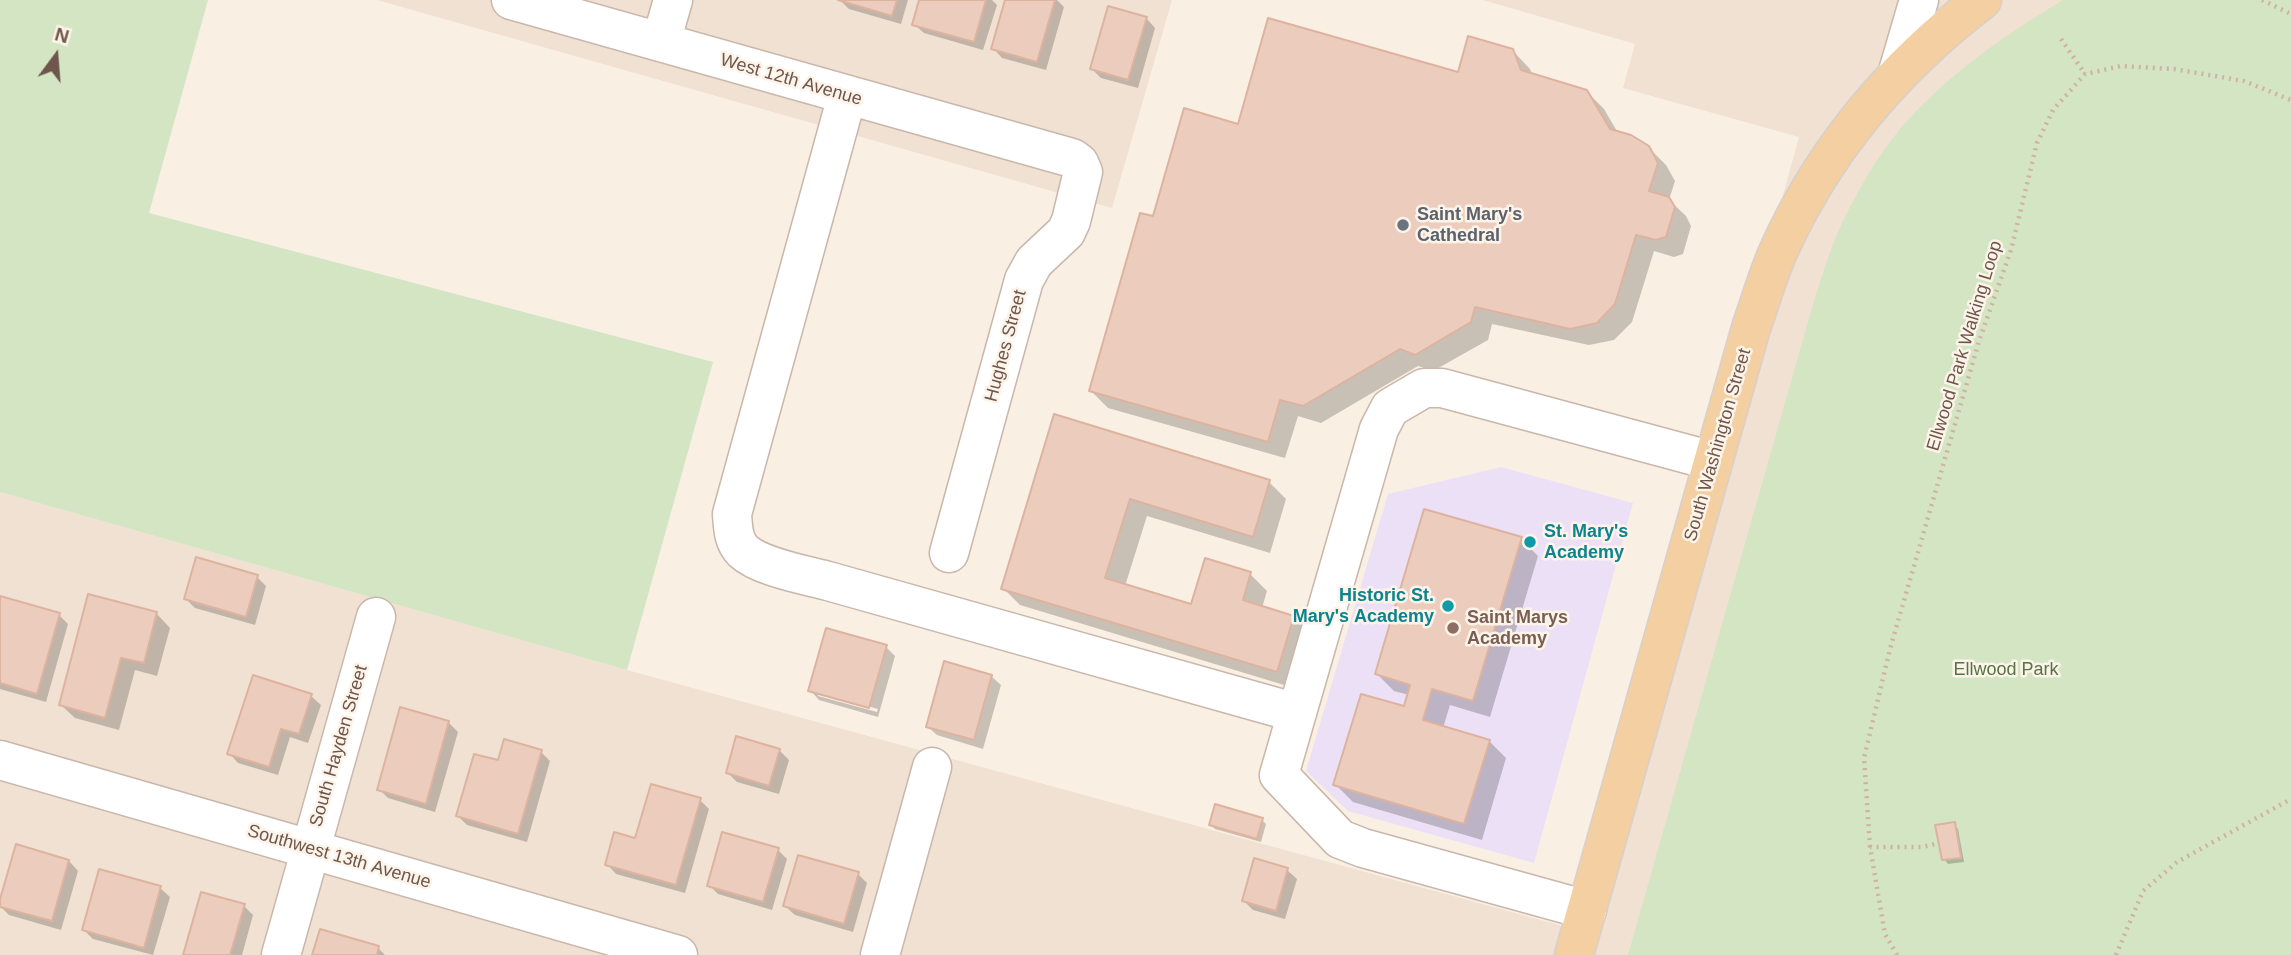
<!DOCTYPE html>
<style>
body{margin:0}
#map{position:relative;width:2291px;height:955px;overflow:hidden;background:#faefe3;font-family:Arial,sans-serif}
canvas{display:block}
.north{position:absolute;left:21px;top:21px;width:70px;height:70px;-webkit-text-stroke:5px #fdf4e9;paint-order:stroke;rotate:16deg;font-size:19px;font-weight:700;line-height:28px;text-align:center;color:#6f564c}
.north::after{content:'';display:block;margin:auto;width:24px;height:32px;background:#6f564c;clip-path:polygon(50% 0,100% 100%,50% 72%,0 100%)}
</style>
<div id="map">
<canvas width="2291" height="955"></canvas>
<div class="north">N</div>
</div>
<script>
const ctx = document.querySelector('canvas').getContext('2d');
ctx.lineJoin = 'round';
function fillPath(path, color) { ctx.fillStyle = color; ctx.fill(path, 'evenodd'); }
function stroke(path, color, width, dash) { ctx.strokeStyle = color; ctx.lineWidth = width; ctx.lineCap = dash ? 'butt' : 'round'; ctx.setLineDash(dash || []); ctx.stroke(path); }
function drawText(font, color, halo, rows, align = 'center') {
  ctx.font = font + ' Arial,sans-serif'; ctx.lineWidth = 5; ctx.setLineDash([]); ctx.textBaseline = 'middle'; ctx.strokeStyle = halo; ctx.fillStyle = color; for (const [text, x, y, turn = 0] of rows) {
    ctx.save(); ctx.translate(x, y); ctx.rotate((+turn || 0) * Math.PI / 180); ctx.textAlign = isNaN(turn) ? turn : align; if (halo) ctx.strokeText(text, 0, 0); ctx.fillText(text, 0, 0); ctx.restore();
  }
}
fillPath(new Path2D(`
 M377,0H1172L1112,208Z
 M1483,0H2291V955H0V492L627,670L1581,931L1799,137L1623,88L1635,44Z`), '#f0e1d2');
fillPath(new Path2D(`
 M1501,467L1633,503L1534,863L1348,811L1306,771L1388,494Z`), '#ece0f6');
fillPath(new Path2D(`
 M0,0H208L149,213L713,362L627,670L0,492Z
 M2063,0H2291V955H1628L1814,301C1824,271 1833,239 1848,211C1860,188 1874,163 1890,142C1934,84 2000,38 2063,0Z`), '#d3e5c3');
fillPath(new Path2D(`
 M840,0H908L901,24L849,9Z
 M921,0H992L997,5L983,50L924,33L914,24Z
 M1007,0H1057L1064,7L1046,70L1002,58L993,48Z
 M1146,18L1155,28L1138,88L1101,78L1092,69Z
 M1513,51L1530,69L1533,76L1586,91L1604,109L1618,133L1648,147L1666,165L1675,181L1669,200L1686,216L1691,226L1683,254L1674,257L1654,251L1632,322L1614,340L1589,345L1492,324L1488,340L1433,371L1418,366L1321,423L1298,416L1285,458L1108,408L1091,391L1154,218L1239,126L1459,74Z
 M1055,416L1269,482L1286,499L1270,553L1147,516L1125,586L1192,606L1250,574L1267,591L1262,608L1293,617L1310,634L1294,688L1020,605L1003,588Z
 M1521,539L1538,556L1490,717L1450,705L1443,728L1489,741L1506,758L1482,840L1353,802L1335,784L1405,709L1409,695L1394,691L1377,674Z
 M257,577L266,586L255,625L195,608L186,599Z
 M90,596L157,614L170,628L157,676L135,670L119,730L75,718L61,705Z
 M0,601L59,615L68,624L46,702L0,689Z
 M886,647L895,656L878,717L819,700L810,690ZM818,692L878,709L877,712L818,696Z
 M991,676L1001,685L983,749L937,735L927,726Z
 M311,696L321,705L308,743L290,737L278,775L238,763L229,753Z
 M402,709L449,723L458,732L435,812L388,798L379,789Z
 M779,750L789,760L779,794L737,782L728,773Z
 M541,752L550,761L527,842L467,825L458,816L499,762Z
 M700,800L709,809L685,893L616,874L607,864L636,840Z
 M1262,820L1266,824L1261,842L1215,829L1211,825Z
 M1954,824L1958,829L1964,862L1948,864L1944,859Z
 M778,850L787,859L772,910L718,894L709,885Z
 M69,861L78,871L61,930L9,915L0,906Z
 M1287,870L1297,879L1285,919L1253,910L1244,901Z
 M858,874L867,883L853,932L795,915L785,906Z
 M160,888L170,897L153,955L93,939L84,930Z
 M244,906L253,915L242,955H185Z
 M378,948L385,955H314Z`), '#0003');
const building = new Path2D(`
 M838,0H897L892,16Z
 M919,0H986L974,42L912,25Z
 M1005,0H1055L1037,62L991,49Z
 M1108,6L1147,17L1128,80L1090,69Z
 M1268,18L1458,72L1468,36L1513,49L1521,70L1587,90L1610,129L1631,135L1649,146L1658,163L1649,191L1669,197L1675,207L1666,237L1656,240L1636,235L1615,304L1597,323L1570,329L1475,307L1471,322L1415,355L1400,349L1303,406L1280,400L1268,442L1089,391L1140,213L1153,216L1184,108L1238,124Z
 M1054,414L1270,480L1253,537L1130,499L1105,578L1191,604L1205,558L1251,572L1243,600L1294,616L1277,672L1001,589Z
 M1424,509L1522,537L1473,701L1432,689L1423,720L1490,740L1464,824L1333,785L1361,694L1404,706L1410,685L1375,674Z
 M196,557L258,575L246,617L184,599Z
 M88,594L157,612L144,663L121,658L105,718L59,705Z
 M0,596L60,613L37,694L0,683Z
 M826,628L887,645L869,708L808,691Z
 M944,661L992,675L974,740L926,727Z
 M253,675L312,694L299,734L281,729L269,767L227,754Z
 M400,707L449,721L426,804L377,790Z
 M736,736L780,749L769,786L726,773Z
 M504,739L542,750L518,834L456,816L474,754L498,760Z
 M651,784L701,798L676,885L605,865L614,832L635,838Z
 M1215,804L1263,818L1257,839L1209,825Z
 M1955,822L1961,858L1942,860L1935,825Z
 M722,832L779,848L763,902L707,886Z
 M16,844L69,860L52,921L0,907V899Z
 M798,855L859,872L844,924L783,906Z
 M1254,858L1288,868L1276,911L1242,901Z
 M99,869L161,886L144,948L82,930Z
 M201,892L245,904L230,955H183Z
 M320,929L379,946L377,955H312Z`);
fillPath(building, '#eccdbd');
stroke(building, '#ddb39f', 2);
const minor = new Path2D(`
 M511,0L1072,158L1079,163L1083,172L1071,221L1066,232L1034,262L1024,280L949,553
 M661,42L673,0
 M1897,75L1919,0
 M847,96L732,514C733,527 733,541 743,551C760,567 805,575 828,581L1297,713
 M0,760L678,955
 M1587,910L1363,848L1340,839L1279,775L1379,429L1390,408L1424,388H1442L1713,461
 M281,955L376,617
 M880,955L932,767`);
const major = new Path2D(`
 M1574,955L1751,328C1760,303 1767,277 1778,252C1824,149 1893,68 1982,0`);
stroke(minor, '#c9b7ab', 41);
stroke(major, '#d7d0cd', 41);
stroke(new Path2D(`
 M2262,0L2291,14
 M2061,39L2085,74
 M1870,847L1864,758L1890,649L1979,341L2011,250L2037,143L2053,110L2085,74L2121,66L2174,69L2244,81L2291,100
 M1897,955L1885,934L1870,847H1922L1939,843
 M2116,955L2143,891L2177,862L2291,799`), '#d1b1a1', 4.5, [2, 5]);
stroke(minor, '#fff', 38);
stroke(major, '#f3cfa1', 38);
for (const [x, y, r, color] of [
 [1403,225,7,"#6b7280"],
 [1530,542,7,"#0f9aa8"],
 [1448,606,7,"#0f9aa8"],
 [1453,628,7,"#8d6e63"]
]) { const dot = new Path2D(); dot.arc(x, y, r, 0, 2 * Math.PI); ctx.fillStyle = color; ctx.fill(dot); stroke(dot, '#fdf4e9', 2.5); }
drawText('18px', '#6f564c', '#fdf4e9', [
 ["West 12th Avenue",791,80,16],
 ["Hughes Street",1006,346,-75],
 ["Ellwood Park Walking Loop",1965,346,-73],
 ["South Washington Street",1718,445,-74],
 ["South Hayden Street",339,746,-74],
 ["Southwest 13th Avenue",339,857,16]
]);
drawText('bold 18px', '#5b616d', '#fdf4e9', [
 ["Saint Mary's",1417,215],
 ["Cathedral",1417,236]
], 'left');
drawText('bold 18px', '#0d838f', '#fdf4e9', [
 ["St. Mary's",1544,532],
 ["Academy",1544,553],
 ["Historic St.",1434,596,"right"],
 ["Mary's Academy",1434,617,"right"]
], 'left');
drawText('bold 18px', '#785e54', '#fdf4e9', [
 ["Saint Marys",1467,618],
 ["Academy",1467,639]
], 'left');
drawText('18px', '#567445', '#fdf4e9', [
 ["Ellwood Park",2006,670]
]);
</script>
